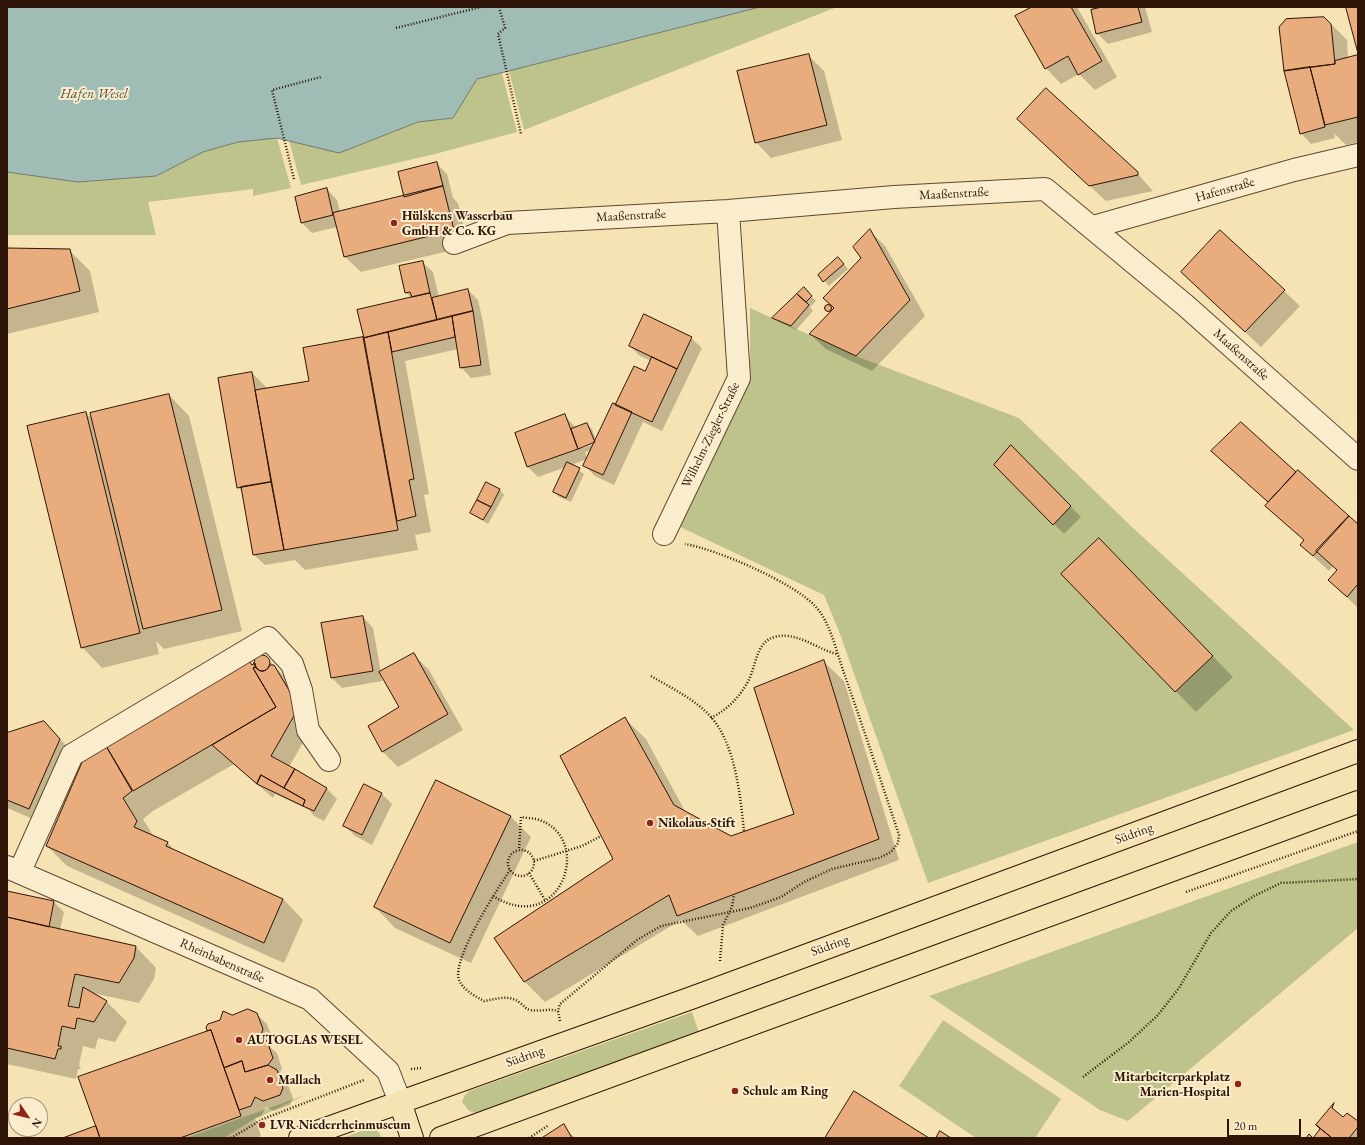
<!DOCTYPE html>
<meta charset="utf-8">
<style>
body{margin:0}
#map{position:relative;width:1365px;height:1145px;overflow:hidden;background:#f6e3b3;font-family:"EB Garamond",serif}
canvas{display:block}
.frame{position:absolute;inset:0;border:8px solid #2d1406;pointer-events:none}
.north{position:absolute;left:8px;top:1097px;width:40px;height:40px;box-sizing:border-box;background:#f9edce;border:1px solid #a7967e;border-radius:50%;rotate:125deg;font-size:11px;font-weight:700;line-height:16px;text-align:center;color:#2d1406}
.north::after{content:'';display:block;margin:auto;width:14px;height:18px;background:#8f2418;clip-path:polygon(50% 0,100% 100%,50% 72%,0 100%)}
.scale{position:absolute;left:1227px;top:1119px;width:74px;height:18px;box-sizing:border-box;border:2px solid #2d1406;border-top:0;padding-left:5px;font-size:12px;line-height:14px;white-space:nowrap;color:#2d1406;-webkit-text-stroke:3px #f9edce;paint-order:stroke}
</style>
<div id="map">
<canvas width="1365" height="1145"></canvas>
<div class="frame"></div>
<div class="north">N</div>
<div class="scale">20 m</div>
</div>
<script>
const ctx = document.querySelector('canvas').getContext('2d');
ctx.lineJoin = 'round';
function fillPath(path, color) { ctx.fillStyle = color; ctx.fill(path, 'evenodd'); }
function stroke(path, color, width, dash) { ctx.strokeStyle = color; ctx.lineWidth = width; ctx.lineCap = dash ? 'butt' : 'round'; ctx.setLineDash(dash || []); ctx.stroke(path); }
function drawText(font, color, halo, rows, align = 'center') {
  ctx.font = font + ' "EB Garamond",serif'; ctx.lineWidth = 4; ctx.setLineDash([]); ctx.textBaseline = 'middle'; ctx.strokeStyle = halo; ctx.fillStyle = color; for (const [text, x, y, turn = 0] of rows) {
    ctx.save(); ctx.translate(x, y); ctx.rotate((+turn || 0) * Math.PI / 180); ctx.textAlign = isNaN(turn) ? turn : align; if (halo) ctx.strokeText(text, 0, 0); ctx.fillText(text, 0, 0); ctx.restore();
  }
}
fillPath(new Path2D(`
 M760,7H837L524,130L509,71Z
 M502,73L517,132L435,154L301,185L289,140L339,153L418,122L453,118L477,79Z
 M277,138L291,188L253,196V189L148,202L156,235H7V172L78,182L156,176L203,152L238,142Z
 M750,308L856,356L1019,418L1132,527L1354,730L928,883L840,634L824,595L680,527L750,380Z
 M1358,842V928L1128,1121L1100,1110L929,996Z
 M692,1012L699,1033L476,1113L469,1111L462,1102L465,1095L469,1091Z
 M943,1020L1061,1099L1035,1138H976L899,1086Z
 M305,1095L251,1121L224,1138H186Z
 M370,1128C376,1130 380,1131 381,1138H342Z`), '#bdc38b');
const water = new Path2D(`
 M7,7H760L477,79L453,118L418,122L339,153L277,138L238,142L203,152L156,176L78,182L7,172Z`);
fillPath(water, '#9fbdb5');
stroke(water, '#71796f', 1);
fillPath(new Path2D(`
 M1034,7H1077L1117,77L1095,90L1079,74L1061,84L1046,68Z
 M1091,7H1145L1152,32L1108,44L1097,33Z
 M1331,24L1347,40L1348,58L1358,56V142L1346,145L1334,133L1335,138L1311,144L1301,133L1285,71ZM1340,62L1341,64L1297,70V68Z
 M808,55L824,71L842,140L771,158L756,142Z
 M1034,134L1137,173L1153,191L1106,201Z
 M437,164L447,174L453,198L458,203L469,246L361,272L345,257L337,227L312,233L302,223L327,189L337,200L340,212L405,196Z
 M870,231L885,246L925,316L872,371L826,349L810,334L831,313L826,308L828,306L834,309L824,298L861,260L854,247Z
 M1220,231L1300,306L1261,347L1197,287Z
 M7,249L69,250L90,271L99,312L7,334Z
 M422,262L433,272L439,297L468,290L478,300L483,322L491,375L471,378L461,367L458,349L405,361L429,494L424,495L431,532L415,535L418,550L305,570L295,560L265,565L254,555L243,492L238,487L252,373L268,389L310,382L363,338L365,340L412,298L406,293Z
 M843,263L848,269L829,286L819,275Z
 M804,289L816,301L810,307L813,311L796,330L779,322L774,317Z
 M691,338L702,348L662,431L643,422L614,485L595,476L585,466L592,450L585,452L587,459L571,465L584,474L571,502L559,497L554,492L566,467L538,477L528,467L565,416L576,428L587,424L592,429L596,441L583,446V448L600,442L616,406L646,373L651,361L640,356L630,346Z
 M169,395L189,416L242,631L164,649L156,641L159,654L102,668L82,647L86,413L93,420Z
 M1011,446L1081,517L1064,534L995,465Z
 M1213,451L1292,470L1358,525V608L1329,580L1338,571L1333,566L1329,571L1317,560L1302,545L1305,541L1267,506L1269,503Z
 M487,484L500,490L504,495L488,524L471,513Z
 M1119,560L1233,677L1196,712L1062,574Z
 M363,617L373,628L381,673L413,654L429,670L463,730L398,767L382,751L400,707L381,674L382,681L342,688L332,678Z
 M262,657L268,659L289,682L314,723L289,767L327,789L337,799L324,821L314,816L309,810L275,794L273,798L234,764L153,811L143,819L154,837L168,843L176,852L283,899L303,920L284,963L67,866L47,846L84,760L250,663L255,666L257,659Z
 M823,661L844,681L899,860L698,936L681,920L545,1002L525,982L495,938L614,860L625,719L646,739L686,813L731,837L795,815Z
 M44,722L75,755L45,824L7,808V734Z
 M436,781L511,817L531,837L471,963L395,928L375,907Z
 M382,794L392,804L372,845L355,836L345,826Z
 M7,892L54,902L64,912L60,930L136,947L156,968L154,979L139,1003L92,993L107,1002L127,1022L115,1042L98,1038L95,1049L83,1046L79,1065L81,1069H78L76,1079L7,1064Z
 M256,1014L267,1024L273,1040L270,1047L277,1053L282,1069L279,1074L287,1082L293,1098L290,1105L274,1111L266,1107L261,1116L255,1118L261,1136L257,1138H66L97,1127L208,1032L207,1027L232,1016Z
 M1344,1118L1358,1122V1138H1314Z
 M563,1126L575,1138H544Z`), '#0003');
const building = new Path2D(`
 M1032,7H1071L1102,61L1078,75L1068,56L1045,69L1015,16Z
 M1102,7H1138L1142,22L1096,34L1091,10Z
 M1346,7H1358V53Z
 M1324,17L1331,24L1335,64L1284,71L1279,27L1286,19Z
 M809,54L827,125L755,143L737,71Z
 M1358,55V117L1325,125L1310,67L1335,64V61Z
 M1310,67L1325,127L1300,134L1284,71Z
 M1046,88L1138,172V175L1089,186L1017,119Z
 M437,162L443,186L404,197L398,172Z
 M443,186L454,230L344,257L333,213Z
 M327,188L333,215L301,223L295,197Z
 M870,229L910,300L856,356L809,334L834,308L823,298L861,258L853,247Z
 M1220,230L1285,290L1245,332L1181,272Z
 M7,248L70,249L80,291L7,309Z
 M838,257L844,264L823,282L818,275Z
 M423,261L430,293L412,297L410,292L405,293L399,266Z
 M804,287L812,296L806,302L797,294Z
 M468,289L473,311L437,320L432,298Z
 M430,293L437,320L364,338L357,310Z
 M797,294L809,305L791,326L772,318Z
 M824.5 308a3.5 3.5 0 1 1 7 0a3.5 3.5 0 1 1-7 0Z
 M473,311L481,365L460,368L452,316Z
 M644,314L692,337L677,369L629,346Z
 M452,316L455,337L392,352L388,332Z
 M388,332L414,479L409,480L416,516L397,521L364,338Z
 M363,337L398,530L284,550L255,390L309,381L303,348Z
 M652,357L677,369L652,422L615,405L634,366L645,371Z
 M252,372L271,482L237,488L218,378Z
 M169,394L222,610L143,629L90,413Z
 M613,403L632,412L603,475L583,466Z
 M86,412L140,633L81,648L27,426Z
 M565,414L578,449L527,467L515,433Z
 M1241,422L1296,472L1268,502L1211,451Z
 M587,423L595,442L578,449L571,429Z
 M1011,445L1071,506L1053,525L994,465Z
 M567,462L580,468L566,498L553,492Z
 M1298,470L1349,516L1313,556L1300,545L1304,540L1265,506Z
 M271,482L284,550L253,555L241,487Z
 M486,482L500,489L491,507L477,500Z
 M477,500L491,507L483,520L470,513Z
 M1349,516L1358,524V584L1347,597L1328,580L1337,570L1316,551Z
 M1099,538L1213,656L1175,692L1061,574Z
 M363,616L373,671L331,678L321,623Z
 M414,653L448,714L382,752L368,726L399,707L379,672Z
 M254 663a8 8 0 1 1 16 0a8 8 0 1 1-16 0Z
 M824,660L879,839L677,916L669,895L524,982L494,938L613,859L560,756L625,717L674,805L731,836L794,814L754,688Z
 M250,662L252,665L255,663L256,667L253,668L276,707L133,791L106,746Z
 M270,665H274L299,707L271,756L295,769L284,788L261,775L257,784L212,745L276,707L253,668L256,667L260,671H264L267,669Z
 M44,721L60,739L29,809L7,800V733Z
 M106,746L132,791L123,798L137,821L134,827L168,842L166,846L283,899L264,943L46,846L83,760Z
 M295,769L327,788L314,811L303,806L305,800L284,788Z
 M261,775L305,800L303,806L257,784Z
 M436,780L511,816L450,943L374,907Z
 M364,784L382,793L362,835L343,826Z
 M7,891L54,901L49,927L7,917Z
 M7,917L136,946L134,958L119,983L75,974L68,1006L79,1008L83,987L107,1001L94,1022L77,1018L75,1029L62,1026L58,1046H61V1049H58L55,1059L7,1048Z
 M248,1009L257,1013L263,1029L260,1038L267,1041L273,1058L268,1065L245,1072L242,1061L224,1068L211,1030L207,1031L206,1027L208,1024L220,1020L223,1011L232,1015Z
 M211,1030L241,1116L180,1138H100L78,1077Z
 M242,1061L245,1072L268,1065L277,1070L283,1088L280,1095L263,1101L255,1097L251,1106L239,1110L224,1068Z
 M854,1091L929,1138H825Z
 M1334,1103L1332,1108L1343,1117L1347,1113L1358,1121V1127L1349,1138H1332L1316,1125Z
 M564,1124L572,1138H542Z
 M1316,1125L1332,1138H1306L1309,1134L1313,1138L1320,1129Z
 M96,1126L100,1138H63Z
 M940,1131L951,1138H936Z`);
fillPath(building, '#e8ac7d');
stroke(building, '#2d1406', 1);
const minor = new Path2D(`
 M1093,227L1294,170L1358,155
 M454,243L507,223L728,211L894,197L1045,189L1185,305L1358,459
 M664,534L739,378L728,211
 M7,867L310,999L388,1071L400,1102
 M20,871L72,755L268,638L292,664L301,690L308,730L329,760`);
const major = new Path2D(`
 M400,1102L412,1138
 M300,1138L694,997L1358,751
 M441,1138L1358,802`);
stroke(minor, '#5f4831', 24);
stroke(major, '#2d1406', 24);
stroke(new Path2D(`
 M499,7L505,28L498,34L521,134
 M396,28L481,7
 M294,179L272,90L321,77
 M651,676C669,687 689,696 705,711C735,737 740,794 744,831
 M711,718C726,710 737,700 746,685C759,665 753,633 788,636C806,638 820,650 837,654
 M508 863a13 13 0 1 1 26 0a13 13 0 1 1-26 0Z
 M534,861L582,846L601,836
 M510,870C498,888 451,960 459,980C464,991 475,996 484,1001C497,999 510,994 520,1003C524,1006 526,1009 530,1010C540,1012 549,1008 558,1011
 M529,873L545,900
 M1186,892L1358,831
 M493,896C562,939 596,835 536,819C531,818 525,818 521,817L519,850
 M720,961L723,925L732,907L734,895
 M560,1021L558,1011L560,1004L637,940L661,926L750,908L781,897L804,882L832,869L879,858L891,852L898,843L899,835C881,781 863,727 844,673C836,651 831,624 816,607C795,583 716,549 685,544
 M411,1069L422,1068
 M1083,1077L1129,1042L1158,1015L1179,988L1211,933L1231,911L1254,896L1281,883L1358,879
 M231,1138L263,1119L364,1080
 M529,1138L549,1125`), '#2d1406', 2.5, [1, 2]);
stroke(minor, '#f9edce', 22);
stroke(major, '#f6e3b3', 22);
for (const [x, y, r, color] of [
 [394,223,4,"#8f2418"],
 [650,823,4,"#8f2418"],
 [239,1040,4,"#8f2418"],
 [270,1080,4,"#8f2418"],
 [1238,1084,4,"#8f2418"],
 [735,1091,4,"#8f2418"],
 [262,1125,4,"#8f2418"]
]) { const dot = new Path2D(); dot.arc(x, y, r, 0, 2 * Math.PI); ctx.fillStyle = color; ctx.fill(dot); stroke(dot, '#f9edce', 1.5); }
drawText('13px', '#2d1406', '#f9edce', [
 ["Hafenstraße",1225,190,-16],
 ["Maaßenstraße",954,194,-3],
 ["Maaßenstraße",631,216,-3],
 ["Maaßenstraße",1241,355,42],
 ["Wilhelm-Ziegler-Straße",711,435,-64],
 ["Südring",1134,834,-20],
 ["Südring",830,946,-20],
 ["Rheinbabenstraße",222,961,24],
 ["Südring",525,1057,-20]
]);
drawText('bold 13px', '#2d1406', '#f9edce', [
 ["Hülskens Wasserbau",402,216],
 ["GmbH & Co. KG",402,231],
 ["Nikolaus-Stift",658,823],
 ["AUTOGLAS WESEL",247,1040],
 ["Mitarbeiterparkplatz",1230,1077,"right"],
 ["Marien-Hospital",1230,1092,"right"],
 ["Mallach",278,1080],
 ["Schule am Ring",743,1091],
 ["LVR Niederrheinmuseum",270,1125]
], 'left');
drawText('italic 14px', '#554f43', '#f9edce', [
 ["Hafen Wesel",94,94]
]);
</script>
